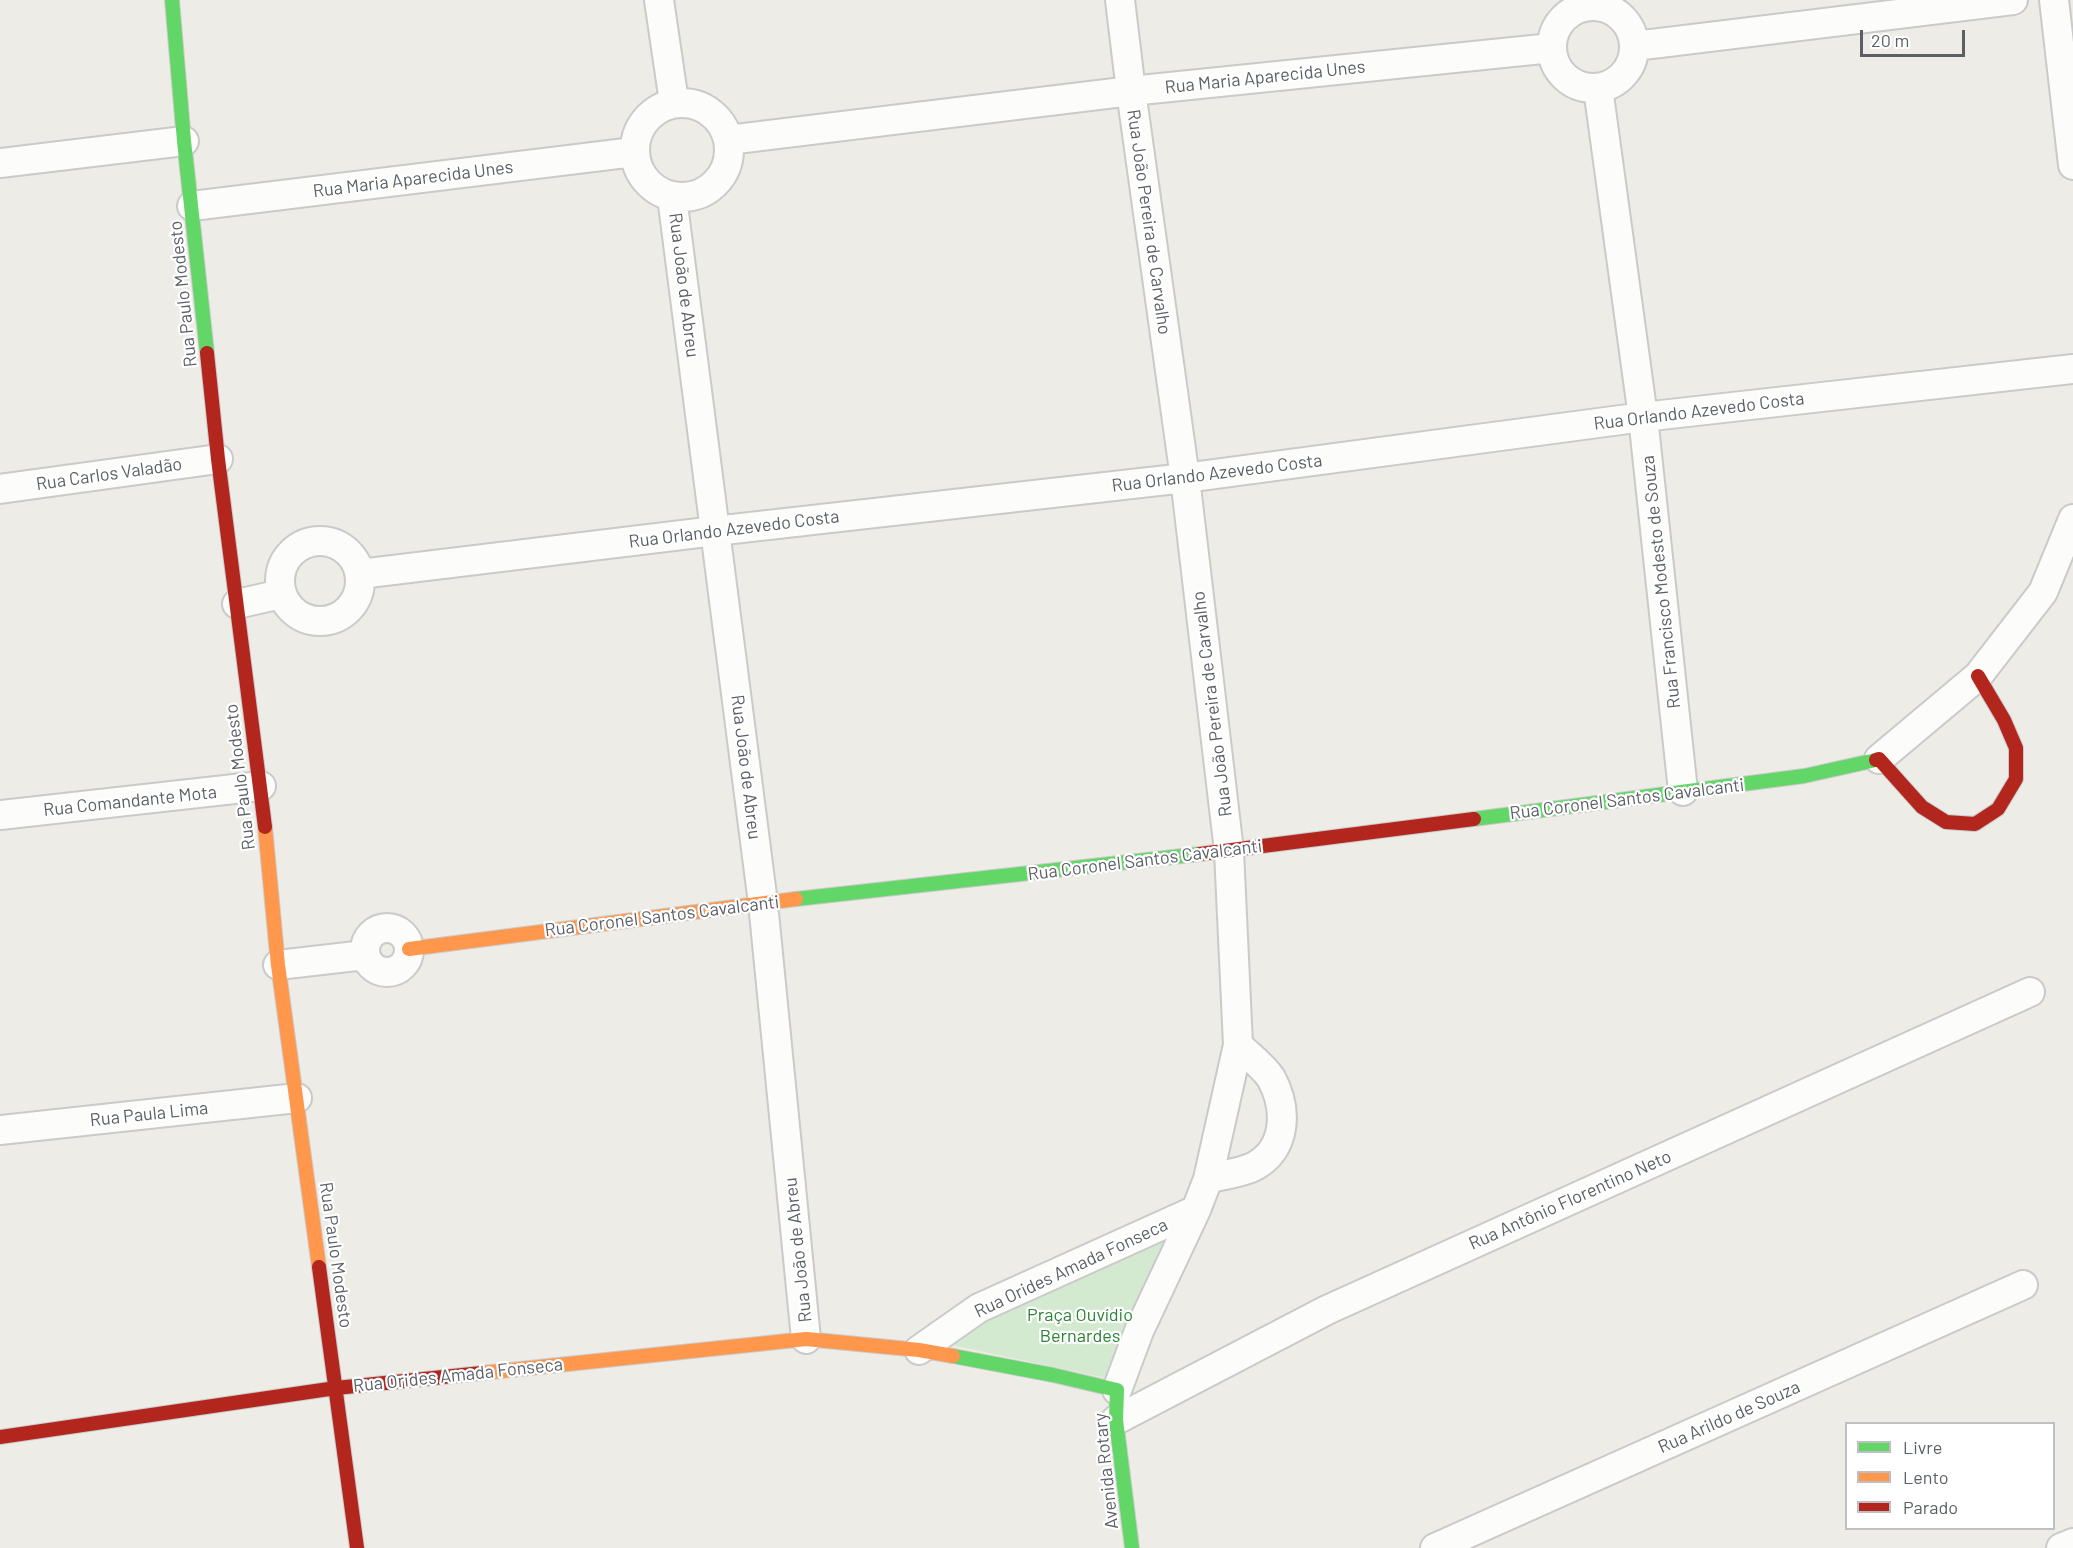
<!DOCTYPE html>
<meta charset="utf-8">
<style>
body{margin:0}
#map{position:relative;width:2073px;height:1548px;overflow:hidden;background:#edece6;font-family:Barlow,sans-serif}
canvas{display:block}
.legend{position:absolute;left:1845px;top:1422px;width:210px;height:108px;box-sizing:border-box;background:#fff;border:2px solid #bdbfc2;margin:0;padding:8px 10px;list-style:none;font-size:18px;color:#5b5f66}
.legend li{display:flex;align-items:center;gap:12px;height:30px}
.legend b{width:30px;border:2px solid #bdbfc2}
.scale{position:absolute;left:1860px;top:30px;width:105px;height:27px;box-sizing:border-box;border:3px solid #5b5f66;border-top:0;padding-left:8px;font-size:18px;line-height:21px;white-space:nowrap;color:#5b5f66;-webkit-text-stroke:4px #fff;paint-order:stroke}
</style>
<div id="map">
<canvas width="2073" height="1548"></canvas>
<ul class="legend">
<li><b style="height:8px;background:#63d668"></b>Livre</li>
<li><b style="height:8px;background:#ff974d"></b>Lento</li>
<li><b style="height:8px;background:#b3261e"></b>Parado</li>
</ul>
<div class="scale">20 m</div>
</div>
<script>
const ctx = document.querySelector('canvas').getContext('2d');
ctx.lineJoin = 'round';
function fillPath(path, color) { ctx.fillStyle = color; ctx.fill(path, 'evenodd'); }
function stroke(path, color, width, dash) { ctx.strokeStyle = color; ctx.lineWidth = width; ctx.lineCap = dash ? 'butt' : 'round'; ctx.setLineDash(dash || []); ctx.stroke(path); }
function drawText(font, color, halo, rows, align = 'center') {
  ctx.font = font + ' Barlow,sans-serif'; ctx.lineWidth = 4.5; ctx.setLineDash([]); ctx.textBaseline = 'middle'; ctx.strokeStyle = halo; ctx.fillStyle = color; for (const [text, x, y, turn = 0] of rows) {
    ctx.save(); ctx.translate(x, y); ctx.rotate((+turn || 0) * Math.PI / 180); ctx.textAlign = isNaN(turn) ? turn : align; if (halo) ctx.strokeText(text, 0, 0); ctx.fillText(text, 0, 0); ctx.restore();
  }
}
fillPath(new Path2D(`
 M1169,1235L1111,1379L947,1344L985,1316Z`), '#d3ead1');
const street = new Path2D(`
 M659,0L674,102
 M2054,0L2073,165
 M1552 47a41 41 0 1 1 82 0a41 41 0 1 1-82 0Z
 M1635,46L2013,0
 M1598,88L1643,417L1683,791
 M635 150a47 47 0 1 1 94 0a47 47 0 1 1-94 0Z
 M728,140L1131,91L1552,48
 M0,163L184,141
 M672,197L763,903L806,1339
 M192,206L634,152
 M0,489L218,459
 M280 581a40 40 0 1 1 80 0a40 40 0 1 1-80 0Z
 M360,574L715,531L1185,478L1643,417L2073,369
 M237,604L281,594
 M1879,759L1978,676L2043,592L2073,519
 M0,815L261,786
 M365 950a22 22 0 1 1 44 0a22 22 0 1 1-44 0Z
 M278,965L365,955
 M0,1130L297,1098
 M1208,1179C1222,1175 1240,1173 1253,1167C1287,1150 1288,1109 1271,1078C1263,1066 1248,1055 1238,1045
 M919,1350L979,1308L1196,1210
 M1117,1390L1139,1331L1196,1210L1208,1179L1238,1045L1229,851L1185,478L1131,91L1120,0
 M1116,1420L1327,1310L2030,992
 M1435,1548L2023,1285
 M2061,1548L2073,1543`);
const fast = new Path2D(`
 M172,0L184,141L207,353
 M1474,819L1804,776L1876,760
 M796,899L1200,854
 M953,1356L1053,1375L1117,1390L1116,1420L1132,1548`);
const slow = new Path2D(`
 M265,827L278,965L319,1267
 M409,949L796,899
 M482,1373L806,1339L919,1350L953,1356`);
const jam = new Path2D(`
 M207,353L218,459L265,827
 M1876,760L1879,759L1922,807L1946,822L1975,824L1998,809L2016,779V748L2004,720L1978,676
 M1200,854L1474,819
 M319,1267L357,1548
 M0,1437L336,1388L482,1373`);
stroke(street, '#c9cac9', 32);
stroke(fast, '#cbcbcb', 16);
stroke(slow, '#cbcbcb', 16);
stroke(jam, '#cbcbcb', 16);
stroke(street, '#fcfcfb', 28);
stroke(fast, '#63d668', 14);
stroke(slow, '#ff974d', 14);
stroke(jam, '#b3261e', 14);
drawText('18px', '#5b5f66', '#fff', [
 ["Rua Maria Aparecida Unes",1265,77,-6],
 ["Rua Maria Aparecida Unes",413,179,-7],
 ["Rua João Pereira de Carvalho",1149,222,82],
 ["Rua João de Abreu",684,285,83],
 ["Rua Paulo Modesto",183,294,-96],
 ["Rua Orlando Azevedo Costa",1699,411,-7],
 ["Rua Orlando Azevedo Costa",1217,473,-7],
 ["Rua Carlos Valadão",109,474,-8],
 ["Rua Orlando Azevedo Costa",734,529,-7],
 ["Rua Francisco Modesto de Souza",1661,582,-96],
 ["Rua João Pereira de Carvalho",1212,704,-97],
 ["Rua João de Abreu",746,767,83],
 ["Rua Paulo Modesto",240,777,-97],
 ["Rua Coronel Santos Cavalcanti",1627,799,-7],
 ["Rua Comandante Mota",130,801,-6],
 ["Rua Coronel Santos Cavalcanti",1145,860,-7],
 ["Rua Coronel Santos Cavalcanti",662,916,-7],
 ["Rua Paula Lima",149,1114,-6],
 ["Rua Antônio Florentino Neto",1570,1200,-24],
 ["Rua João de Abreu",798,1250,-96],
 ["Rua Paulo Modesto",336,1255,82],
 ["Rua Orides Amada Fonseca",1071,1268,-25],
 ["Rua Orides Amada Fonseca",458,1375,-6],
 ["Rua Arildo de Souza",1729,1417,-24],
 ["Avenida Rotary",1106,1471,-96]
]);
drawText('18px', '#2c8335', '#fff', [
 ["Praça Ouvídio",1080,1315],
 ["Bernardes",1080,1336]
]);
</script>
